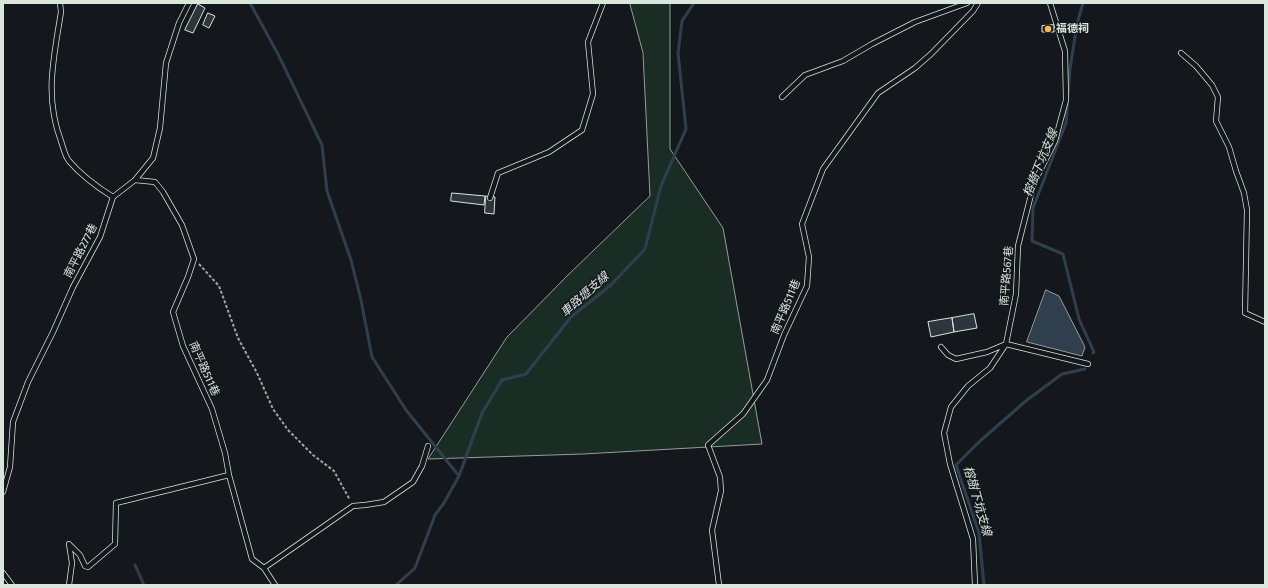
<!DOCTYPE html>
<meta charset="utf-8">
<style>
body{margin:0}
#map{position:relative;width:1268px;height:588px;overflow:hidden;background:#14181c;font-family:"Fira Sans",sans-serif}
canvas{display:block}
.frame{position:absolute;inset:0;border:4px solid #d8e6dc;pointer-events:none}
</style>
<div id="map">
<canvas width="1268" height="588"></canvas>
<div class="frame"></div>
</div>
<script>
const ctx = document.querySelector('canvas').getContext('2d');
ctx.lineJoin = 'round';
function fillPath(path, color) { ctx.fillStyle = color; ctx.fill(path, 'evenodd'); }
function stroke(path, color, width, dash) { ctx.strokeStyle = color; ctx.lineWidth = width; ctx.lineCap = dash ? 'butt' : 'round'; ctx.setLineDash(dash || []); ctx.stroke(path); }
function drawText(font, color, halo, rows, align = 'center') {
  ctx.font = font + ' "Fira Sans","Noto Sans TC",sans-serif'; ctx.lineWidth = 3; ctx.setLineDash([]); ctx.textBaseline = 'middle'; ctx.strokeStyle = halo; ctx.fillStyle = color; for (const [text, x, y, turn = 0] of rows) {
    ctx.save(); ctx.translate(x, y); ctx.rotate((+turn || 0) * Math.PI / 180); ctx.textAlign = isNaN(turn) ? turn : align; if (halo) ctx.strokeText(text, 0, 0); ctx.fillText(text, 0, 0); ctx.restore();
  }
}
const green = new Path2D(`
 M630,3H670V149L723,228L762,444L583,454L428,459L507,337L568,275L650,196L643,53Z`);
fillPath(green, '#1a2d24');
stroke(green, '#939e99', 1);
const water = new Path2D(`
 M1046,290L1059,296L1085,347L1082,356L1027,342Z`);
fillPath(water, '#2f3f4d');
stroke(water, '#939e99', 1);
stroke(new Path2D(`
 M250,3L278,54L322,145L327,191L351,260L361,300L372,357L406,410L459,476
 M1083,3L1077,24L1070,69L1066,123L1033,208L1032,241L1063,254L1079,319L1094,352L1093,353
 M135,565L144,585
 M396,585L415,568L435,515L444,503L459,476L482,413L502,380L526,374L571,317L611,285L645,249L661,186L686,129L678,53L682,21L694,3
 M984,585L979,533L956,465L980,441L1027,400L1062,374L1085,369`), '#2f3f4d', 3);
const building = new Path2D(`
 M198,4L205,8L193,33L185,30Z
 M208,13L215,16L209,28L203,25Z
 M1054,25V32H1042V26Z
 M452,193L485,196L484,205L451,201Z
 M486,196L495,197L494,214L485,213Z
 M974,314L977,328L954,332L952,318Z
 M952,318L954,332L931,337L928,322Z`);
fillPath(building, '#2c363c');
stroke(building, '#d8e6dc', 1);
const lane = new Path2D(`
 M60,3L61,12C54,57 44,96 61,141C63,147 65,156 69,161C81,175 97,187 113,197
 M1181,53L1196,66L1212,85L1218,97L1216,121L1229,147L1236,171L1244,193L1247,210L1245,313L1265,322
 M782,97L805,75L843,61L872,44L915,22L967,3
 M135,180L155,182L163,192L182,225L194,259L188,277L173,312L183,346L212,409L225,453L229,475L252,559L264,568L275,585
 M490,198L498,173L549,152L582,130L593,94L588,42L603,3
 M941,347L948,355L956,359L987,352L1006,344L1088,364
 M3,492L10,467L13,422L28,382L53,332L73,287L100,237L113,197L135,180L153,158L160,128L166,63L179,23L189,3
 M264,568L353,506L365,505L384,502L413,482L422,466L428,446
 M3,573L12,585
 M69,585L72,563L69,544L80,555L85,566L88,567L115,544L116,503L229,475
 M719,585L712,530L721,491L720,477L708,445L743,414L767,380L784,335L807,286L809,257L802,224L823,169L878,93L915,68L931,54L973,11L978,3
 M975,585L973,539L950,464L944,433L951,407L968,386L990,368L1006,344L1016,294L1018,246L1034,183L1055,141L1066,100L1065,51L1050,3`);
stroke(lane, '#d8e6dc', 6);
stroke(new Path2D(`
 M199,264L219,286L238,338L257,373L273,409L288,430L313,455L334,471L350,500`), '#9da8a2', 2, [3, 2]);
stroke(lane, '#14181c', 4.5);
for (const [x, y, r, color] of [
 [1048,29,4,"#ffb74d"]
]) { const dot = new Path2D(); dot.arc(x, y, r, 0, 2 * Math.PI); ctx.fillStyle = color; ctx.fill(dot); stroke(dot, '#14181c', 1.5); }
drawText('bold 11px', '#d8e6dc', '#14181c', [
 ["福德祠",1056,29]
], 'left');
drawText('11px', '#d8e6dc', '#14181c', [
 ["南平路277巷",81,251,-63],
 ["南平路567巷",1007,276,-85],
 ["南平路511巷",786,307,-67],
 ["南平路511巷",204,369,66]
]);
drawText('italic 12px', '#d8e6dc', '#14181c', [
 ["榕樹下坑支線",1041,163,-68],
 ["車路壢支線",585,295,-42],
 ["榕樹下坑支線",977,501,74]
]);
</script>
